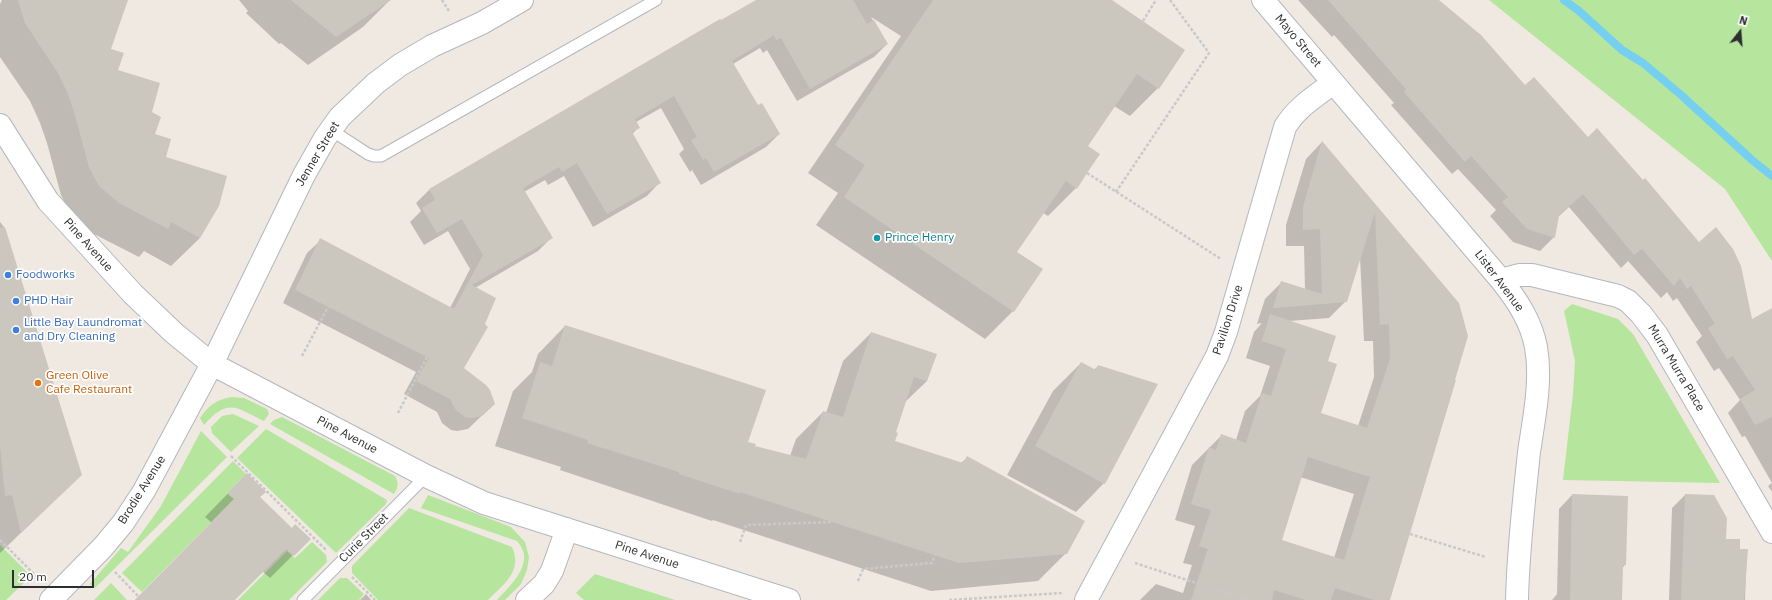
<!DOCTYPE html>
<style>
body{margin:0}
#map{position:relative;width:1772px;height:600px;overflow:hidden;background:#efe9e1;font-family:"IBM Plex Sans",sans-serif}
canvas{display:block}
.north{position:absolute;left:1720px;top:12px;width:40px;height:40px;-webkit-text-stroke:3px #fff;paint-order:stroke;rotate:17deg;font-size:11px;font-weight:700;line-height:16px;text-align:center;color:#2e2e2e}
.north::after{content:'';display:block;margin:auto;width:14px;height:18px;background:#2e2e2e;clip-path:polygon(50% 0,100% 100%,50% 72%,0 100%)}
.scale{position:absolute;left:12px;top:570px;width:82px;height:18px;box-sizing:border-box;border:2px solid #2e2e2e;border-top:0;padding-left:5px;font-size:12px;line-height:14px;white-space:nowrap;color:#2e2e2e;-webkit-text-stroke:3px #fff;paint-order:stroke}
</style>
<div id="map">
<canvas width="1772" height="600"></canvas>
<div class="north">N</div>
<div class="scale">20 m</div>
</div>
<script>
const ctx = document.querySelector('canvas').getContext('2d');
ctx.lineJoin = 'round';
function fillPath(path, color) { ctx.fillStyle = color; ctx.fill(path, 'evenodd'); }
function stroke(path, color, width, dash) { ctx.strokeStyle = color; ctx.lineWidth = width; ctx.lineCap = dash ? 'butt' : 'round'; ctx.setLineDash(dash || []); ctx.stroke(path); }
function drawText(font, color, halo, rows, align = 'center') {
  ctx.font = font + ' "IBM Plex Sans",sans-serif'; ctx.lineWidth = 3.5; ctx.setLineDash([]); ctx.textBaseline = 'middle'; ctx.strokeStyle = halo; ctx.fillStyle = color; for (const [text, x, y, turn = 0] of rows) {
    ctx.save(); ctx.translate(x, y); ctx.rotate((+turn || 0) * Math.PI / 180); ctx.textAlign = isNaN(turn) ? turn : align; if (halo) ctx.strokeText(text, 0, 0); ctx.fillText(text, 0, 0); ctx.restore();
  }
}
fillPath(new Path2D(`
 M1489,0H1772V261L1725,189Z
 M1572,304L1618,319L1633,334L1720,483L1563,480L1573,394L1575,361L1564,311Z
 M232,397L244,398L267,409L269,414L264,421C235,407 228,398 204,425L200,418C208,406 217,399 232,397Z
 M233,414L259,426L231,452L212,433L211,427L222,416Z
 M282,417L395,476C399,483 398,488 394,494L270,424L274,420Z
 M266,429L387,500L386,504L336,553L237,458Z
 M201,431L227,457L95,588L90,584L121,548L128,552L161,506Z
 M233,461L246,474L227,493L234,499L142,592L122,573Z
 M428,495L511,527L525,542L529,557L527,570L521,584L505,600H497C510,586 537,562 517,541L421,508Z
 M409,508L512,547C523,571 504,584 488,600H378L352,573V566Z
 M312,542L326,555L327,562L289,600H238L287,551L295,558Z
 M0,545L31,576L6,600H0Z
 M595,574L675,600H584L576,593Z
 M340,578H347L364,594L359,600H318Z
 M111,583L127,600H94Z`), '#b6e59e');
fillPath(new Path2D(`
 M2,0H117L110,50L117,71L151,113L154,135L165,158L218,206L200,238L171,266L144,251L139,257L90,232L66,206L61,195L47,143L40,123L30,101L0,57V4Z
 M239,0H390L363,27L308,65L281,43L279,44L246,13L248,11Z
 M758,0H1110L1158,88L1130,116L1114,106L1087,147L1076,188L1048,216L1043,213L1016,252L1013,311L985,339L816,225L838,193L808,173L901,36L871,17L887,44L874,57L797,101L767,50L763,53L760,48L733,64L758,107L779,134L766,147L701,185L692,170L690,172L679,154L684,149L661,108L636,122L639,127L632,134L660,182L647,196L593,227L564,176L548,185L545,180L524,192L551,238L538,251L475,288L463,369L494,404L468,429L457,431L451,430L442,423L437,412L404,394L416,372L283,303L307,253L321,240L450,308L470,269L448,231L424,245L410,222L421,211L416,203L429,190L720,21Z
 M1298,0H1437L1525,86L1752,321L1772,317V492L1768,486L1772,483L1745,436L1742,437L1728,413L1740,400L1719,368L1714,371L1696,342L1702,336L1677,298L1673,301L1667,292L1661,298L1628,261L1621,268L1569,207L1558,217L1554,237L1540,251L1513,242L1490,216L1496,210L1458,169L1452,174L1391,105L1394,103L1334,35L1332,37Z
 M1322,142L1459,304L1389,600H1140L1156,584L1183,593L1192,565L1183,563L1195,526L1175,520L1192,465L1221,436L1236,440L1245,411L1260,396L1270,366L1246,358L1254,332L1262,323L1257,324L1265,299L1282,282L1305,290L1304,246H1286V225L1306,159ZM1360,257L1364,341H1373L1374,377L1358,426L1320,414L1326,362L1289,321L1329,318L1346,301ZM1300,477L1354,494L1334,558L1280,540Z
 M0,222L4,227L81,475L0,553Z
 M565,326L754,447L790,456L796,439L823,412L826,413L843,361L871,333L935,354L927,381L904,403L893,442L961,463L967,458L1066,553L1038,581L931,591L713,520L712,521L560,470L561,467L495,446L513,391L532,372L538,354Z
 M1081,363L1094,370L1098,366L1104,483L1076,512L1007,475L1053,391Z
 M247,474L259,497L292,529L309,539L270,578L262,571L233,600H135L212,523L205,517Z
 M1572,495L1627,497L1625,565L1622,568L1621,600H1552L1557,594L1559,509Z
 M1685,495L1725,540L1739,550H1747L1745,600H1669L1672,508Z
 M366,594L371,600H360Z`), '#0003');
stroke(new Path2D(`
 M1564,0L1579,11L1622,50L1643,63L1680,94L1752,160L1772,176`), '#75cff0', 8);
fillPath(new Path2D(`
 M18,0H128L111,49L124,53L118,70L160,83L152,112L161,117L155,134L171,139L166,157L227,176L219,206L200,238L171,222L168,229L119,203L99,186L89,167L75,115L68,94L58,73L25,23Z
 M291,0H391L336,37Z
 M756,0H853L867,24L874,20L888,44L810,89L781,38L776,40L774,35L732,61L758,105L762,103L780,134L714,172L706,158L703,160L691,140L697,137L674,96L635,119L640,128L632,132L661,183L607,214L577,163L562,172L559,167L523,188L553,238L472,285L496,298L485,324L488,327L464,368L486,385L490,390L495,404L482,416L471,418L465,417L455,409L450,399L416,381L429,358L295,290L320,238L454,309L483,255L462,219L437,233L422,208L435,200L429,189L720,19L721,20Z
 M933,0H1112L1185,50L1159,89L1137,74L1088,146L1100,154L1087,173L1077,189L1066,181L1017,252L1043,269L1014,312L844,197L865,165L835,145Z
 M1328,0H1439L1481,35L1525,85L1534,77L1588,137L1597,128L1643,180L1645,178L1699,242L1716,227L1733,249L1741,266L1752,319L1772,308V417L1755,425L1740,399L1755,390L1733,356L1727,359L1708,328L1715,324L1691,286L1687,289L1680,278L1674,286L1642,249L1634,255L1583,194L1559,215L1555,238L1527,229L1502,202L1508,197L1471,156L1465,162L1404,92L1406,89Z
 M1322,141L1459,303L1468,336L1455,380H1456L1390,600H1374L1335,588L1331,600H1306L1274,590L1272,600H1191L1208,549L1199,546L1211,510L1191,504L1209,447L1216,450L1221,434L1246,443L1262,393L1271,396L1286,349L1262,341L1270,314L1336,336L1328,361L1337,364L1321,413L1367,428L1390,359L1389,324L1380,325L1375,212L1347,302L1273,308L1281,281L1322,294L1320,229L1303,230V207ZM1308,457L1370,477L1344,560L1282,540Z
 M5,227L82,475L21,533L12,495L5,496L0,444V228Z
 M565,325L766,390L748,442L756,444L755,446L806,459L823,411L843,417L871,332L937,354L927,381L914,377L896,432L898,433L895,441L963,463L967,456L1085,521L1067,554L959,563L740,492V494L679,474V472L587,443L588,440L522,418L540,362L552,366Z
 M1081,362L1096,370L1098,365L1158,384L1105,484L1035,446Z
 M247,473L266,492L260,497L292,528L295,524L311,539L294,556L286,549L235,600H135L234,499L227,493Z
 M1572,494L1628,496L1626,565H1623L1622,600H1570Z
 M1685,494L1714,495L1727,518L1726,539H1740V549H1748L1744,600H1681Z`), '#cbc7bf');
const lane = new Path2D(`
 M331,130L368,154L374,156H381L656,0
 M303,600L426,476`);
const street = new Path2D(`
 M1263,0L1501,280C1517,300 1531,321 1536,347C1542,381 1534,418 1529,452C1524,501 1518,550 1517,600
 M0,125L48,201L133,294L174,333L212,364L426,476L484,503L789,600
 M1501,280L1519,275H1532L1618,296L1628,301L1641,314L1657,335L1772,532
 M51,600L103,547L123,523L144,491L212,364L304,175L325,138L340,117L376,83L400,65L432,46L482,23L522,0
 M527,600L544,584L552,571L567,529
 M1086,600L1217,356L1226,332L1285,127C1297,107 1316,96 1333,83`);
stroke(lane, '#b4b7c1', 13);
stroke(street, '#b4b7c1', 24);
stroke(new Path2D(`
 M442,0L449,11
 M1143,21L1156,0
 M1087,173L1221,259
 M1116,192L1209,53L1170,0
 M302,356L328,307
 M398,413L427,357
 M231,456L326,550
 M1410,534L1486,557
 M0,540L36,576
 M740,542L746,525L833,522
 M1135,563L1248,600
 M115,572L138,596
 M352,577L375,600
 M858,581L863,569L932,563L938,547
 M949,600L1062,593`), '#c9c9c9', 2.5, [3, 2]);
stroke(lane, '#fff', 11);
stroke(street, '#fff', 22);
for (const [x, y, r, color] of [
 [877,238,4,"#0f9aa8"],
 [8,275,4,"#3f7fe0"],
 [16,301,4,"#3f7fe0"],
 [16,330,4,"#3f7fe0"],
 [38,383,4,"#e8710a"]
]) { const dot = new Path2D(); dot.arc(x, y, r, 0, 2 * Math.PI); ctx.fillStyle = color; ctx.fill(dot); stroke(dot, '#fff', 1.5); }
drawText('12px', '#2e2e2e', '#fff', [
 ["Mayo Street",1298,41,50],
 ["Jenner Street",318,154,-59],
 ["Pine Avenue",88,245,48],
 ["Lister Avenue",1499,281,53],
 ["Pavilion Drive",1228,320,-72],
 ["Murra Murra Place",1676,368,59],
 ["Pine Avenue",347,435,28],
 ["Brodie Avenue",142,490,-58],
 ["Curie Street",364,538,-45],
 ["Pine Avenue",647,555,18]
]);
drawText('12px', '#0d838f', '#fff', [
 ["Prince Henry",885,238]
], 'left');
drawText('12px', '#366cbe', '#fff', [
 ["Foodworks",16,275],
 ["PHD Hair",24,301],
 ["Little Bay Laundromat",24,323],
 ["and Dry Cleaning",24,337]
], 'left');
drawText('12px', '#c56008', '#fff', [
 ["Green Olive",46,376],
 ["Cafe Restaurant",46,390]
], 'left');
</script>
